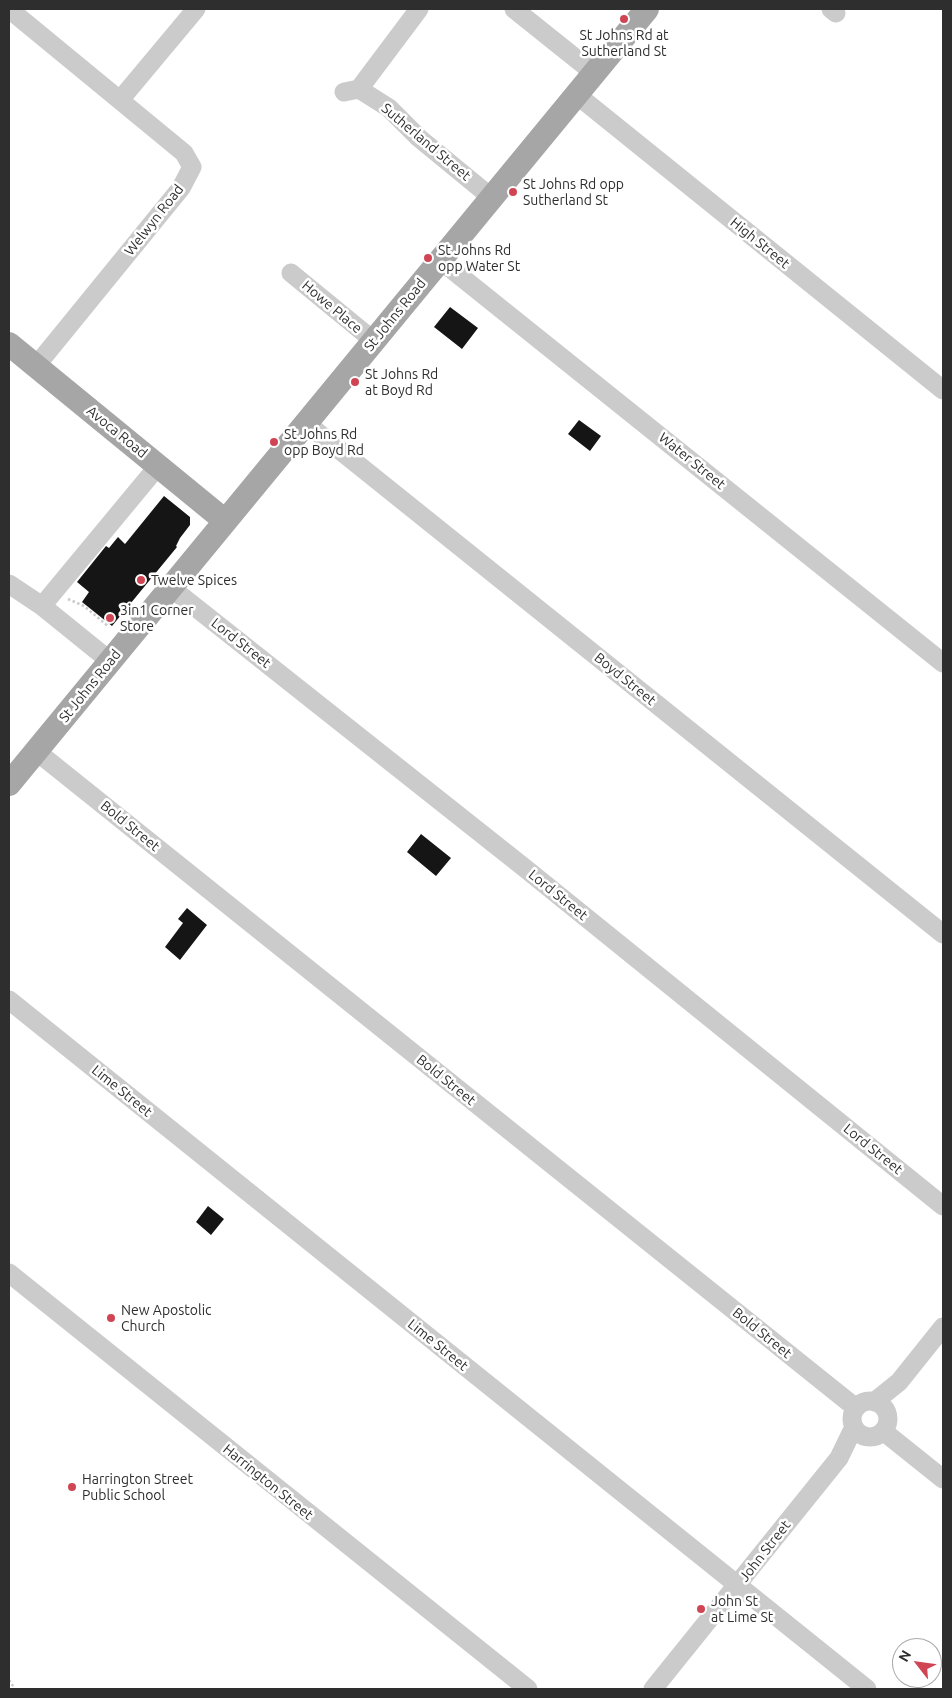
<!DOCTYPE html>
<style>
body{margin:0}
#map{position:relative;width:952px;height:1698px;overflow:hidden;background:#fff;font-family:Ubuntu,sans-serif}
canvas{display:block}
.frame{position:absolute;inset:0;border:10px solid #2e2e2e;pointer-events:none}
.north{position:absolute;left:892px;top:1638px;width:50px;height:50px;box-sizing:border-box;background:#fff;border:1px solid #ababab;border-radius:50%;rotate:300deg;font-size:14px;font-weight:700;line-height:20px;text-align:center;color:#2e2e2e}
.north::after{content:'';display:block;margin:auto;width:18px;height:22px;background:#d04553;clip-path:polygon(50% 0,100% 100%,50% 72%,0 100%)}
</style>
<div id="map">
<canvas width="952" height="1698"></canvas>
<div class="frame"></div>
<div class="north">N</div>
</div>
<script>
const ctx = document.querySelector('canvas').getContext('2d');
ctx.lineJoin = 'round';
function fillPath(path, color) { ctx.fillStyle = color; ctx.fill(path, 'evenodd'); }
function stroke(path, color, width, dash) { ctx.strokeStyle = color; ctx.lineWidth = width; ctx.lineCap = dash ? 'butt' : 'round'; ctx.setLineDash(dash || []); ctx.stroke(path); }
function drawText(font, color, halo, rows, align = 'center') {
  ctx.font = font + ' Ubuntu,sans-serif'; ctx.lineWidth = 5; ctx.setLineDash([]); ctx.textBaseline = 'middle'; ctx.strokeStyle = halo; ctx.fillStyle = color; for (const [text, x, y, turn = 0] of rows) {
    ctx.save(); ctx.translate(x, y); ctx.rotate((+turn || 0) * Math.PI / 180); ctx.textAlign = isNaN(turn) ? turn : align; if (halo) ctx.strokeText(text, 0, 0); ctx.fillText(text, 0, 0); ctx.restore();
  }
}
fillPath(new Path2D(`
 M450,307L478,328L462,349L434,327Z
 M579,420L601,436L590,451L568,434Z
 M164,496L190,517V525L180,538L176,546L177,547L112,626L82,602L89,592L77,582L106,546L109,548L118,537L125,544Z
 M421,834L451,858L436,876L407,852Z
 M187,908L207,925L180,960L165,947L183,923L178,919Z
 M208,1206L224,1219L211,1235L196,1222Z`), '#151515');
stroke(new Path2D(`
 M68,599L84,606L109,627
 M9,1680L15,1689`), '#cbcbcb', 2.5, [2.5, 2.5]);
stroke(new Path2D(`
 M9,9L184,153L192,167L181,188L36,366
 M514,9L594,73
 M831,9L836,13
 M359,89L419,9
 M344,92L359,89L389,108L419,138L492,198
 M577,95L943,390
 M120,100L196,9
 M440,260L943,663
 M291,273L374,341
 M306,423L943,934
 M9,584L42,606L110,661
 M170,587L526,869L943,1206
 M42,606L158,466
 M36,751L856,1408
 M9,1000L867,1689
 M9,1273L528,1689
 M852 1419a18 18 0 1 1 36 0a18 18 0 1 1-36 0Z
 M874,1402L899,1382L943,1327
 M883,1431L943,1479
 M653,1689L839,1458L854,1427`), '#cbcbcb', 19);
stroke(new Path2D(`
 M9,344L224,520
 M9,784L647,9`), '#a6a6a6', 24);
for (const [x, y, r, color] of [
 [624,19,5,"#d04553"],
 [513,192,5,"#d04553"],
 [428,258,5,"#d04553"],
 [355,382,5,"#d04553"],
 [274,442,5,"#d04553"],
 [141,580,5,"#d04553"],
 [110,618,5,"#d04553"],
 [111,1318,5,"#d04553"],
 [72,1487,5,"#d04553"],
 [701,1609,5,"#d04553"]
]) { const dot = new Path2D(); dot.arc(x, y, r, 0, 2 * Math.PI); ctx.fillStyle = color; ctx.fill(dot); stroke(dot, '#fff', 2); }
drawText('14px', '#2e2e2e', '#fff', [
 ["St Johns Rd at",624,35,"center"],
 ["Sutherland St",624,51,"center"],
 ["St Johns Rd opp",523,184],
 ["Sutherland St",523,200],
 ["St Johns Rd",438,250],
 ["opp Water St",438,266],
 ["St Johns Rd",365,374],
 ["at Boyd Rd",365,390],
 ["St Johns Rd",284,434],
 ["opp Boyd Rd",284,450],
 ["Twelve Spices",151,580],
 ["3in1 Corner",120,610],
 ["Store",120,626],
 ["New Apostolic",121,1310],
 ["Church",121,1326],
 ["Harrington Street",82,1479],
 ["Public School",82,1495],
 ["John St",711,1601],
 ["at Lime St",711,1617]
], 'left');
drawText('14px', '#2e2e2e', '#fff', [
 ["Sutherland Street",426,142,40],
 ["Welwyn Road",154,220,-52],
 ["High Street",760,243,39],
 ["Howe Place",332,307,40],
 ["St Johns Road",395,315,-51],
 ["Avoca Road",117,432,39],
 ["Water Street",692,461,39],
 ["Lord Street",241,643,38],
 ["Boyd Street",625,679,39],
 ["St Johns Road",90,686,-51],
 ["Bold Street",130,826,39],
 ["Lord Street",558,895,39],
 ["Bold Street",446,1080,39],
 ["Lime Street",122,1091,39],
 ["Lord Street",873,1149,39],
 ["Bold Street",762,1333,39],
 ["Lime Street",438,1345,39],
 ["Harrington Street",268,1482,39],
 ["John Street",765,1551,-52]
]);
</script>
